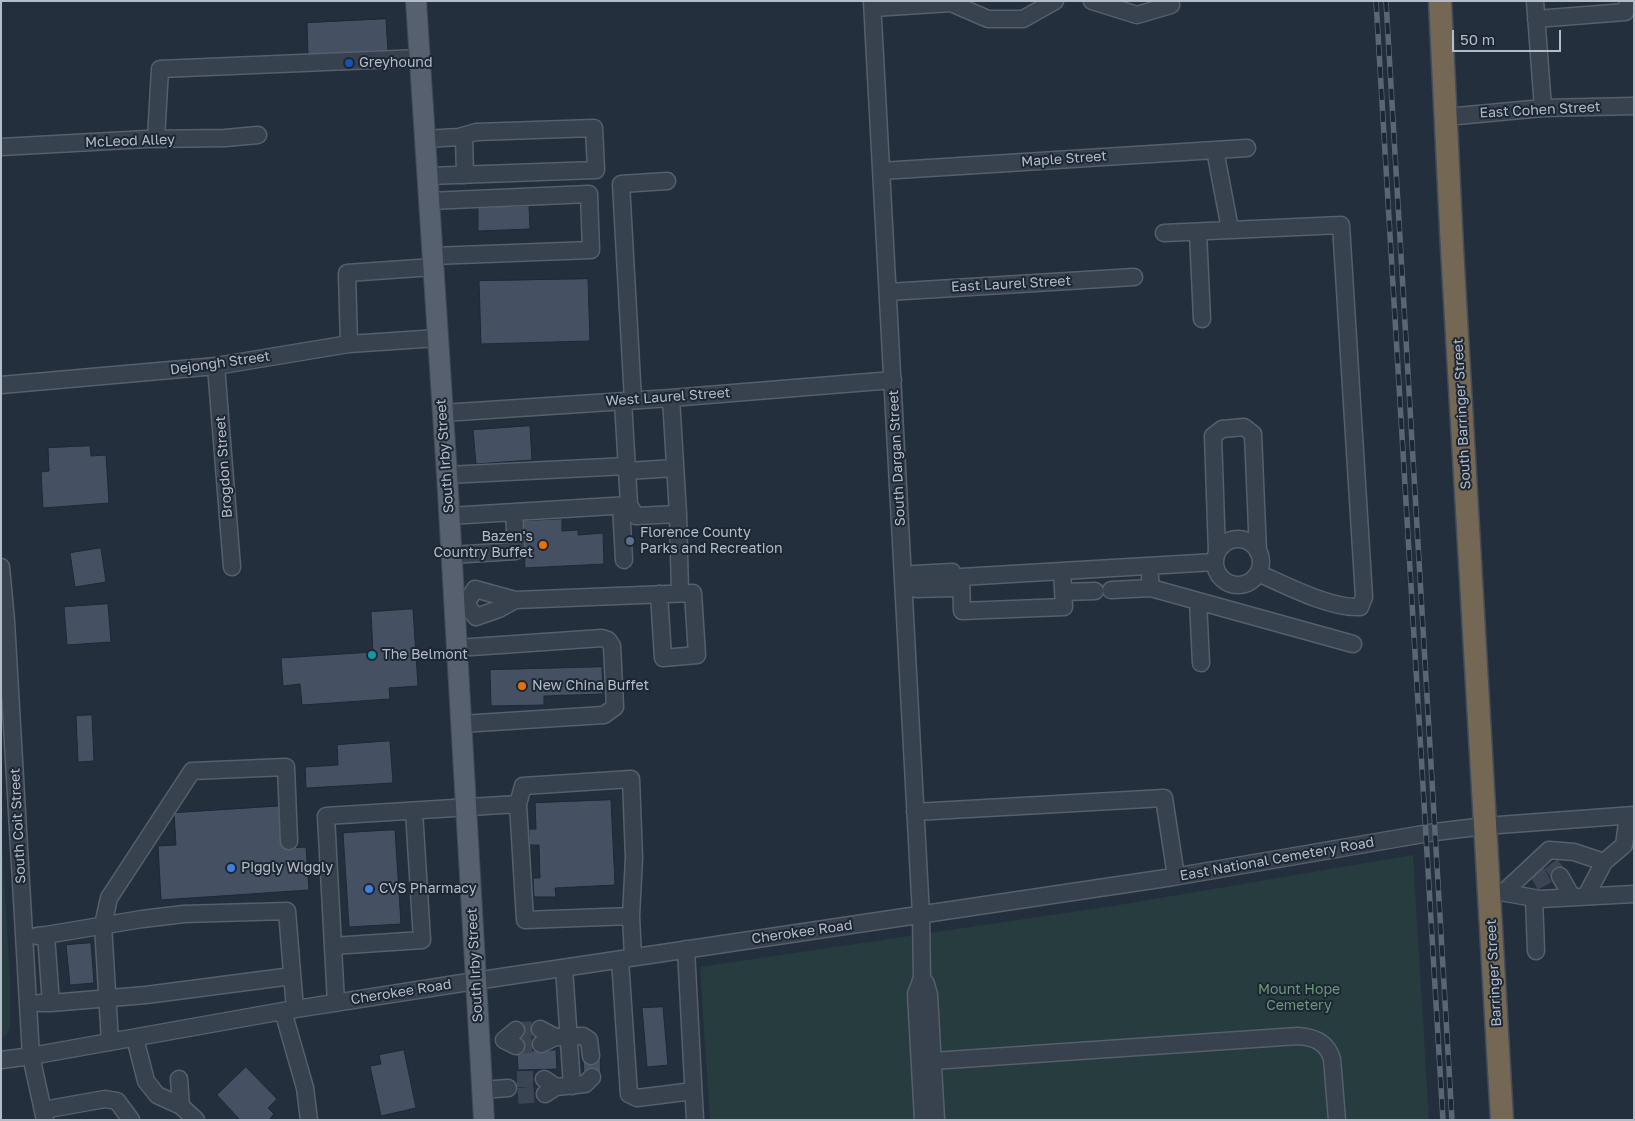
<!DOCTYPE html>
<style>
body{margin:0}
#map{position:relative;width:1635px;height:1121px;overflow:hidden;background:#242f3e;font-family:"Golos Text",sans-serif}
canvas{display:block}
.frame{position:absolute;inset:0;border:2px solid #b4bcc9;pointer-events:none}
.scale{position:absolute;left:1452px;top:30px;width:109px;height:22px;box-sizing:border-box;border:2px solid #b4bcc9;border-top:0;padding-left:6px;font-size:15px;line-height:18px;white-space:nowrap;color:#b4bcc9;-webkit-text-stroke:4px #1d2633;paint-order:stroke}
</style>
<div id="map">
<canvas width="1635" height="1121"></canvas>
<div class="frame"></div>
<div class="scale">50 m</div>
</div>
<script>
const ctx = document.querySelector('canvas').getContext('2d');
ctx.lineJoin = 'round';
function fillPath(path, color) { ctx.fillStyle = color; ctx.fill(path, 'evenodd'); }
function stroke(path, color, width, dash) { ctx.strokeStyle = color; ctx.lineWidth = width; ctx.lineCap = dash ? 'butt' : 'round'; ctx.setLineDash(dash || []); ctx.stroke(path); }
function drawText(font, color, halo, rows, align = 'center') {
  ctx.font = font + ' "Golos Text",sans-serif'; ctx.lineWidth = 4; ctx.setLineDash([]); ctx.textBaseline = 'middle'; ctx.strokeStyle = halo; ctx.fillStyle = color; for (const [text, x, y, turn = 0] of rows) {
    ctx.save(); ctx.translate(x, y); ctx.rotate((+turn || 0) * Math.PI / 180); ctx.textAlign = isNaN(turn) ? turn : align; if (halo) ctx.strokeText(text, 0, 0); ctx.fillText(text, 0, 0); ctx.restore();
  }
}
fillPath(new Path2D(`
 M1,824L10,982V1028L6,1035L1,1038Z
 M1413,855L1429,1120H710L700,967L1119,905Z`), '#263c3f');
const building = new Path2D(`
 M386,19L388,52L308,57L307,23Z
 M529,206L530,229L478,231V207Z
 M588,279L590,341L481,344L479,281Z
 M530,426L532,460L476,464L473,430Z
 M90,446L91,456L106,455L109,503L43,508L41,472L49,471L48,448Z
 M562,519V531L578,530V535L603,533L604,564L525,568L523,521Z
 M101,548L106,582L75,587L70,553Z
 M108,604L111,642L67,645L64,607Z
 M413,609L418,686L389,688L390,699L302,705L300,684L283,686L281,658L373,652L371,612Z
 M602,667L603,694L544,696V705L491,706L490,670Z
 M92,715L94,761L78,762L76,716Z
 M390,741L393,783L306,788L305,767L338,765L337,745Z
 M611,800L615,885L555,888L556,897H534L533,878H540L539,845H529V829H536L535,803Z
 M283,806L286,848L306,847L309,890L161,900L158,846L176,845L174,813Z
 M395,830L401,924L349,927L343,833Z
 M91,943L94,983L70,985L66,945Z
 M663,1007L668,1065L647,1067L642,1008Z
 M404,1050L416,1108L381,1116L370,1066L381,1064L379,1055Z
 M556,1050L557,1069L518,1070L517,1052Z
 M600,1056L601,1076L584,1077L583,1057Z
 M246,1067L277,1099L268,1108L274,1114L269,1120H240L217,1095Z`);
fillPath(building, '#455162');
stroke(building, '#1f2835', 1);
stroke(new Path2D(`
 M1551,864L1560,876
 M1537,872L1545,886
 M516,1030L540,1029
 M516,1046L541,1044
 M517,1079H544
 M518,1096L545,1094`), '#3a4453', 16, [16, 8]);
const minor = new Path2D(`
 M872,1L921,915L922,978
 M1092,1L1137,15L1171,5
 M1535,1L1543,108
 M873,8L951,3L988,19H1023L1055,1
 M1536,19L1625,12L1629,1
 M1446,117L1543,108L1634,106
 M464,136L465,175
 M156,139L160,69L420,58
 M425,139L459,137L476,132L594,128L596,170L428,176
 M1,147L147,139L225,138L258,135
 M1215,150L1230,229
 M881,171L1247,148
 M429,201L589,194L591,250L433,256
 M1198,232L1202,319
 M1164,233L1341,225L1364,597L1360,607C1331,609 1285,585 1258,573
 M888,292L1134,277
 M349,344L347,273L433,267
 M216,366L232,567
 M1,385L216,366L349,344L438,338
 M671,398L678,514L680,593
 M633,400L621,184L667,181
 M443,413L671,398L893,380
 M627,471L675,468
 M447,475L627,466
 M629,505L636,516L678,514
 M621,506L624,560
 M449,516L629,505L623,401
 M1215 562a23 23 0 1 1 46 0a23 23 0 1 1-46 0Z
 M1217,552L1213,436L1222,429L1244,427L1253,434L1258,552
 M451,555L516,551L514,512
 M1,567L6,621L31,1056L45,1120
 M1062,571L1215,562
 M952,572L955,579L953,588L916,589L910,582L914,574Z
 M955,579L961,577L1062,571L1064,607L962,611L961,577
 M1151,588L1353,644
 M1111,590L1151,588L1150,577
 M1063,592L1095,591
 M1198,601L1201,663
 M466,604L475,589L515,600L693,593L697,655L663,658L659,594
 M466,604L476,617L499,609L515,600
 M457,648L602,638L608,640L612,646L615,707L604,715L461,724
 M915,812L1164,798L1176,876
 M1549,850L1574,852L1604,862L1624,845L1628,816
 M1560,876L1572,897
 M1489,890L1540,899L1634,894
 M1504,892L1549,850
 M1586,896L1604,862
 M1534,898L1536,951
 M631,916L525,920L518,804L523,786L631,779L634,858L631,916L633,957
 M46,935L142,919L184,914L287,911L295,1009
 M37,936L46,935L51,1003H40
 M333,946L422,940L414,811
 M686,949L695,1120
 M620,960L629,1094L637,1098L693,1091
 M564,968L572,1086
 M51,1003L146,995L292,976
 M336,1003L326,816L518,804
 M283,1011L305,1088L309,1120
 M540,1029L555,1037L541,1044
 M516,1030L504,1040L516,1046
 M555,1037L583,1036L589,1040L591,1056
 M135,1038L146,1081L157,1095L181,1106
 M110,1042L103,925L109,898L192,771L286,767L289,841
 M1,1060L31,1056L283,1011L475,981L1173,877L1435,832L1485,826L1634,815
 M933,1061L1298,1036C1314,1037 1327,1042 1332,1059L1337,1120
 M179,1079L181,1106L196,1120
 M544,1079L556,1087L545,1094
 M556,1087L585,1084L592,1077
 M482,1090L508,1088
 M43,1110L105,1099L117,1101L131,1120
 M923,1120L916,994L922,978L926,984L929,995L936,1120`);
const major = new Path2D(`
 M416,1L447,475L484,1120`);
const highway = new Path2D(`
 M1440,1L1452,248L1502,1120`);
stroke(minor, '#565f6c', 19);
stroke(major, '#414a57', 22);
stroke(highway, '#434c59', 25);
stroke(minor, '#38414e', 16);
stroke(major, '#56606e', 20);
stroke(highway, '#746855', 22);
const rail = new Path2D(`
 M1376,1L1443,1120
 M1386,1L1452,1120`);
stroke(rail, '#5a6575', 5.5);
stroke(rail, '#1d2633', 4, [11]);
for (const [x, y, r, color] of [
 [349,63,5,"#1a4fb4"],
 [630,541,5,"#5c6f8a"],
 [543,545,5,"#e8710a"],
 [372,655,5,"#0f9aa8"],
 [522,686,5,"#e8710a"],
 [231,868,5,"#3f7fe0"],
 [369,889,5,"#3f7fe0"]
]) { const dot = new Path2D(); dot.arc(x, y, r, 0, 2 * Math.PI); ctx.fillStyle = color; ctx.fill(dot); stroke(dot, '#1d2633', 2); }
drawText('14px', '#b4bcc9', '#1d2633', [
 ["Greyhound",359,63],
 ["Florence County",640,533],
 ["Parks and Recreation",640,549],
 ["Bazen's",533,537,"right"],
 ["Country Buffet",533,553,"right"],
 ["The Belmont",382,655],
 ["New China Buffet",532,686],
 ["Piggly Wiggly",241,868],
 ["CVS Pharmacy",379,889]
], 'left');
drawText('14px', '#b4bcc9', '#1d2633', [
 ["East Cohen Street",1540,110,-3],
 ["McLeod Alley",130,141,-2],
 ["Maple Street",1064,159,-4],
 ["East Laurel Street",1011,284,-3],
 ["Dejongh Street",220,363,-8],
 ["West Laurel Street",668,397,-4],
 ["South Barringer Street",1462,414,-93],
 ["South Irby Street",445,456,-94],
 ["South Dargan Street",897,458,-93],
 ["Brogdon Street",224,467,-94],
 ["South Coit Street",18,826,-93],
 ["East National Cemetery Road",1277,859,-10],
 ["Cherokee Road",802,932,-8],
 ["South Irby Street",475,965,-93],
 ["Barringer Street",1494,973,-93],
 ["Cherokee Road",401,992,-9]
]);
drawText('14px', '#6b9a76', '#1d2633', [
 ["Mount Hope",1299,990],
 ["Cemetery",1299,1006]
]);
</script>
